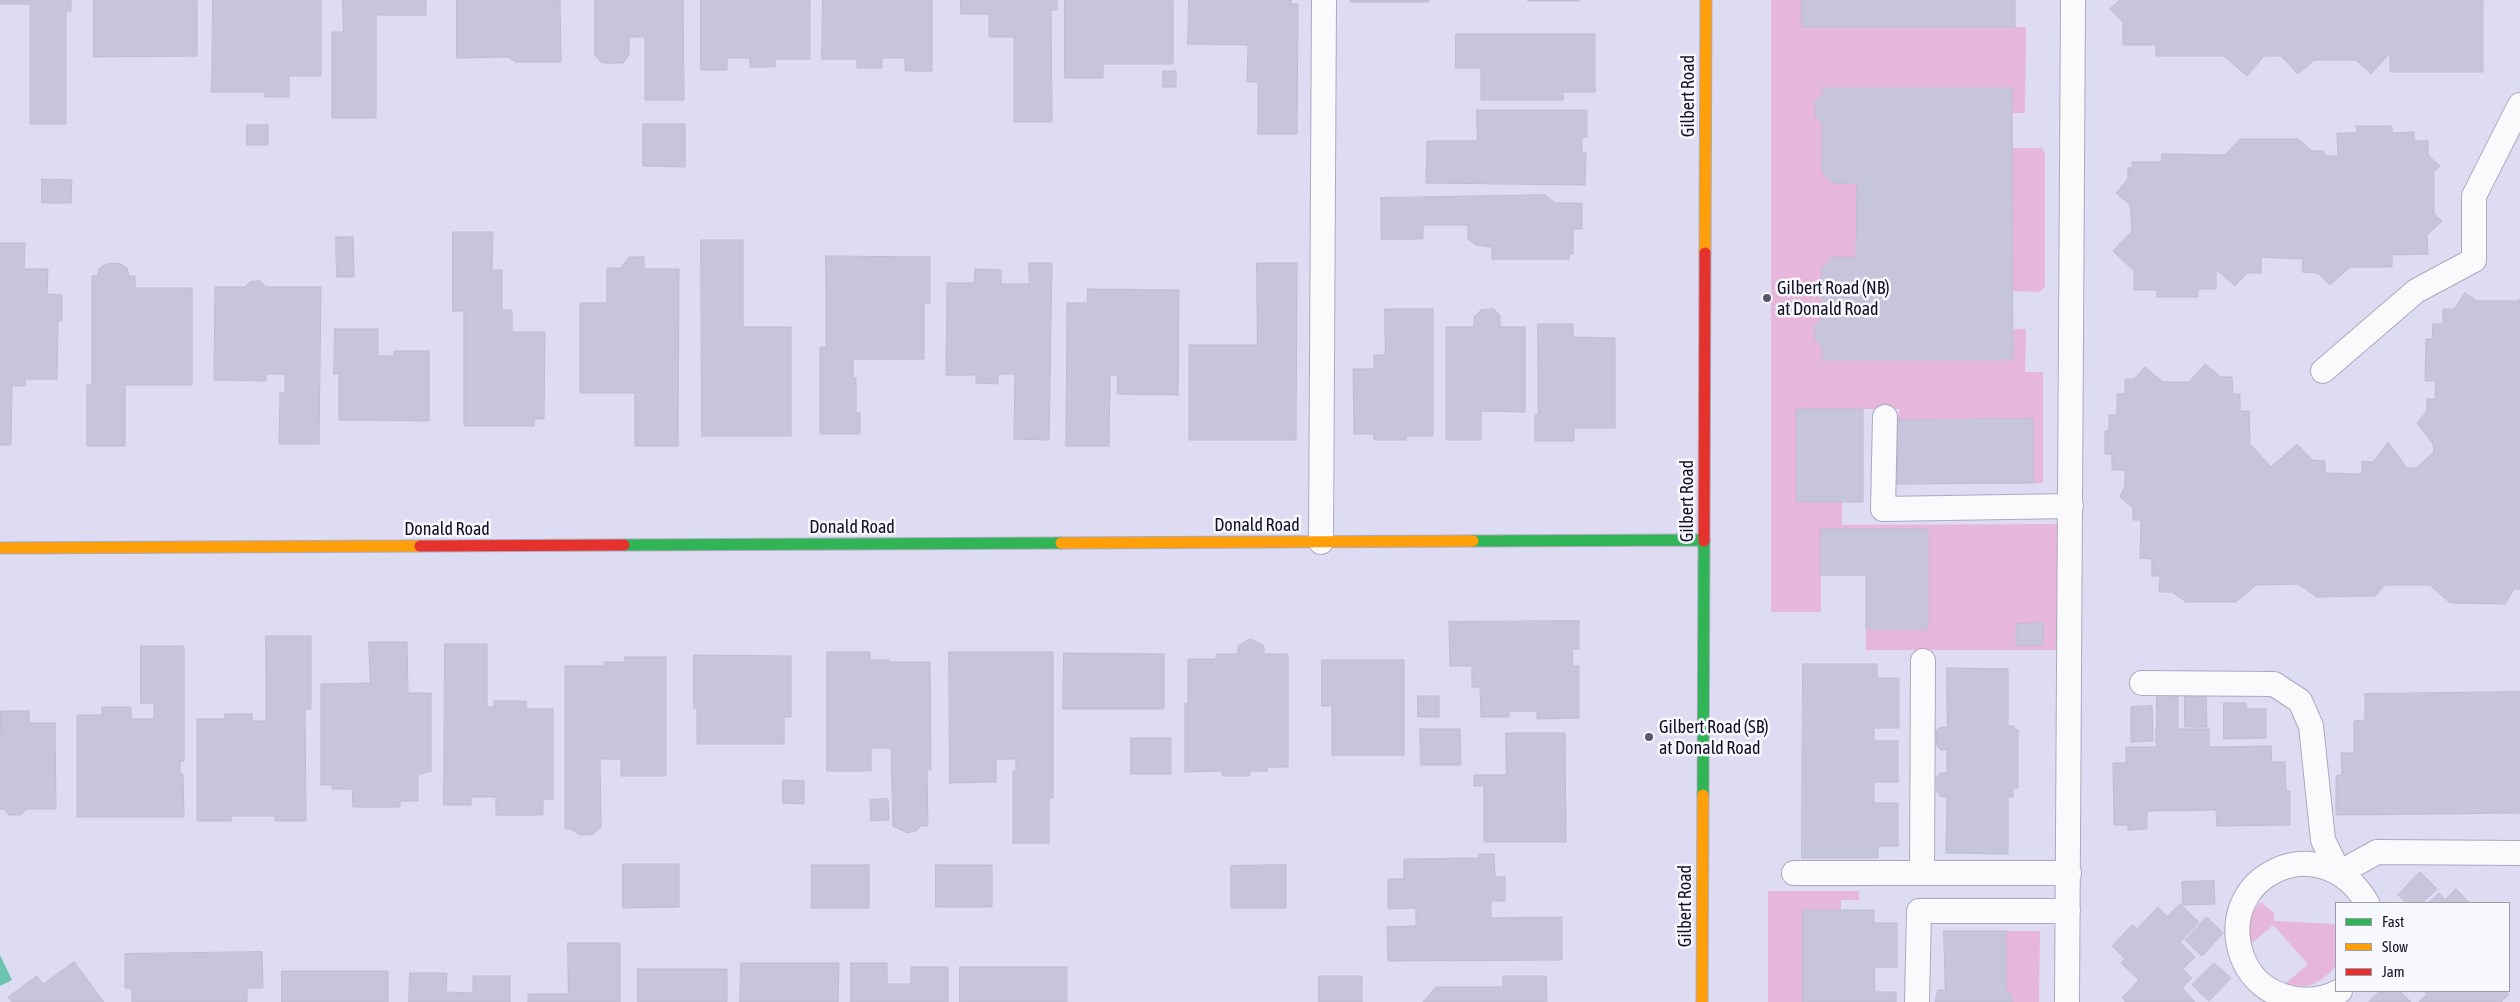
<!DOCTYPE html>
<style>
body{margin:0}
#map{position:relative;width:2520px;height:1002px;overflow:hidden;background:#dddcf3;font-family:"Asap Condensed",sans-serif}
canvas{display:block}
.legend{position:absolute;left:2335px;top:902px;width:175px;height:90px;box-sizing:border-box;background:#f8f8ff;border:1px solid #9c9ba8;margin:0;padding:6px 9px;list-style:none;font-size:15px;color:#120f26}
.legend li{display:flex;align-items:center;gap:10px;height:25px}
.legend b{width:25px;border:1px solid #9c9ba8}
</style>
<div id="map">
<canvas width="2520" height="1002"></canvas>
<ul class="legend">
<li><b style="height:6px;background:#30b455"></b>Fast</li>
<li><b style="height:6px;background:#ff9f0a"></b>Slow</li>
<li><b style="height:6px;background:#e5322d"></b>Jam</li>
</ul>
</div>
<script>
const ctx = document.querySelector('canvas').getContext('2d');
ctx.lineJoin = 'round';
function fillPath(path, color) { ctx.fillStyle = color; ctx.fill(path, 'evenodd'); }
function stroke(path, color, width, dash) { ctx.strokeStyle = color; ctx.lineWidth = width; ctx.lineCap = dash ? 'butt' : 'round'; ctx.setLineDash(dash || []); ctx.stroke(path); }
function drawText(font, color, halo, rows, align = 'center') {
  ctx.font = font + ' "Asap Condensed",sans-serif'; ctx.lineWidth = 5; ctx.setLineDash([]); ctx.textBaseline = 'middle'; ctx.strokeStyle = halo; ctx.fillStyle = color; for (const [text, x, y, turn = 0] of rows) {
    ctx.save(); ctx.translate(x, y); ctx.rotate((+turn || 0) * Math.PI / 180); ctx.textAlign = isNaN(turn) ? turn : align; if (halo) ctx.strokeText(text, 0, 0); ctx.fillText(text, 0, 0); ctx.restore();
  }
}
fillPath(new Path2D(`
 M1771,0H1802V27H2026L2025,113H2012V88H1822V96L1815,102V117L1822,122V172L1833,183L1857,184L1856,258L1833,257L1822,268V319L1815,340L1822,347L2013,360V329H2026L2025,372H2043V483H2033L2032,419L1897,420L1900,409H1797V501L1842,502V525L2057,524V650H1866V629H1928L1927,529H1821V612H1771Z
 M2012,148H2042L2045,154V287L2039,292L2012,291Z
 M1768,891H1859V900H1841V910H1803V1002H1768Z
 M2261,902L2274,913V921L2336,924V966C2322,982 2308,991 2285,984L2308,964L2273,925L2250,945L2245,921Z
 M2006,931H2040L2039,1002H2012L2010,993L2006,992Z`), '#e7b7db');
fillPath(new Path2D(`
 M0,955L12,980L0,986Z`), '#6ac4ae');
const building = new Path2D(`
 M0,0H71V11H66V124H30V4H0Z
 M94,0H197V56L94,57Z
 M213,0H321V76H289V97H265V92H212Z
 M343,0H426V15H376V118H332V32H343Z
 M457,0H560L561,62H515L508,57L457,58Z
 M595,0H683L684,100H645V37H629V55L623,63H602L595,55Z
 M701,0H810V59H775V67H750V58H727V70H701Z
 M823,0H932V71H905V58H882V68H857V59H822Z
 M961,0H1057V10H1051L1052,122H1014V37H989V14H961Z
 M1065,0H1173V64H1103V78H1065Z
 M1189,0H1291V4H1298L1297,134H1258V82H1247L1248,45L1188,44Z
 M1351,0H1429V2H1351Z
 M1528,0H1579V1H1528Z
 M1802,0H2015V27H1802Z
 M2120,0H2483V72H2390V53L2371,74L2356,60H2314L2298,74L2281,56H2264L2247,76L2224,56H2156V45H2123V22L2110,9Z
 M1456,34H1595V92H1563V100H1481V68H1456Z
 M1163,71H1176V87H1163Z
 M1822,88H2012L2013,360H1822V347L1815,340V325L1822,319V268L1833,257L1856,258L1857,184L1833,183L1822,172V122L1815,117V102L1822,96Z
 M1477,110H1587V137H1582V153H1586L1585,185L1426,183L1427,141H1477Z
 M643,124H685V167L643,166Z
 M247,125H268V145H247Z
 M2356,126H2392V133L2414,132V141H2428V155L2440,166L2434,172V214L2442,221L2427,235L2428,254L2392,255V267H2350L2330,285L2318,273L2302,272L2303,259L2261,257V273H2247L2235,286L2216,269V289H2198V297H2157V290H2134V271L2113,251L2132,231L2130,205L2116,193L2128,179V168H2132V162H2162V154L2225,155L2240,139H2298L2312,151H2324V156H2338L2337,133H2357Z
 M42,179L72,180L71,203H42Z
 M1545,195L1555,203H1582V229H1573V254H1569V259H1492V247L1476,245L1468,239V225H1423V239H1381V198Z
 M453,232H493L492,270H502V310H512V332H545L544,419H534V426H464V311H453Z
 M336,237H353L354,277H337Z
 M701,240H743V327H791V436H702Z
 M0,243H25L24,269H48L47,294L62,295V321H58L57,379H25V386H12L11,445H0Z
 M826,256L930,257V303H924V359H853V378H856V413H860V434H820V347H826Z
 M629,257H644V269H679L678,446H635V393H580V303H607V268H621Z
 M112,263L121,264L127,268L129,276H135V288H192V385H125V446H87V385H92V276H97L99,269L104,265Z
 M1029,263H1052L1049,440L1014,439L1015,374H998V384L976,383V375H946L947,283H974L975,269L1001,270V284H1029Z
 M1257,263H1297L1296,440H1189V345H1257Z
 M260,281L266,287H321L319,444H279L280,393H285V374H266V381L214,380L215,287H245L250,282Z
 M1088,289L1179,290L1178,395L1117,394L1118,375H1110L1109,446H1066L1067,303H1087Z
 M2465,293L2477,301H2517L2520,299V589H2514L2505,604L2450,603L2430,585H2385L2375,596L2317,597L2298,584L2256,585L2236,602H2186L2172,592H2159L2160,576H2152V559L2140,558L2141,520H2133V508L2120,497L2125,486V470H2112V454H2105V431H2109V415H2117V394H2125V379H2134L2145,367L2163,382H2189L2205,364L2221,377H2232L2233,394H2240V411H2249L2250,444L2271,467L2297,444L2313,460L2325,461V473L2362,474V461L2373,462L2388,442L2407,468H2416L2434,452L2433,444L2417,423L2427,411V399H2435L2436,381H2425L2426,339H2432L2433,324H2443V309H2454Z
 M1385,309H1433V436H1406V440H1374V434H1354L1353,369H1374V355H1385Z
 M1494,309L1500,316V327H1525V412L1481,411V440H1446V327H1474V317L1481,310Z
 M1538,324H1573V337L1615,338V428H1574V441H1535V415H1538Z
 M335,329H378V356H394V351H429V421L339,420V374H334Z
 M1797,409H1863V502H1797Z
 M2033,419V483L1897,484V420Z
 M1821,529H1928V629H1866V575H1821Z
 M1579,621V649H1572L1573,666H1579V718L1537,719V711H1509V717H1481L1480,687H1472V666H1450L1449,622Z
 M2043,623V645L2016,646V624Z
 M266,636H311V709H305L306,821H275V816H231V821H197V719H225V714H252V721H266Z
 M1251,639L1264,646V654H1288V767H1267V771H1249L1250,776H1222V771L1185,772V703H1188V659H1216V654H1238V646Z
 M369,642H407L408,693H431V771L418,775V801H400V807H353L352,789H332V785H321V684L370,683Z
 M445,644H487V707H494V701H526V709H553V799H543V815H496V797H471V805H444Z
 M141,646H184V761H180V774H183L184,817H77V715H102V707H131V719H154V703H141Z
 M827,652H870V660H889V662H930L931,770H927L928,826H921L916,831L907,833L893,826L891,748H871V771H827Z
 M949,652H1053V798H1049V843H1013V771H1016V759H996V782L950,783Z
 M1064,653L1164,654V709H1063Z
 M694,655L791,656V717H784V744H697V708H694Z
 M625,657H666V776H621V759H600L601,827L593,834L580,835L571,829H565V666H604V662H625Z
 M1322,660H1404V755H1332V706H1322Z
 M1803,664H1877V678H1899V728H1874V741H1898V782H1874V803H1898V846H1878V858H1802Z
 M1947,668L2008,669V726H2014V730H2018V788H2013V797H2008V854L1946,853L1947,797L1940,796L1936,790V778L1940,773H1947V750H1941L1937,746L1936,731L1940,727H1947Z
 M2185,692H2206L2207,727H2185Z
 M2520,692V813L2336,815V776L2342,775L2341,753H2354V721L2365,720V694Z
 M2157,693H2178V728H2157Z
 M1418,696H1439V717H1418Z
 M2224,703H2246V709H2266V738L2224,739Z
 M2152,706L2153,741L2131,742V707Z
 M1,711H29V723H55L56,809H26L21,815H9L4,809H0Z
 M1420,729H1460L1461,765H1421Z
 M2156,729H2209V747L2271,746L2272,762H2285L2286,791H2290V825L2217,826L2216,810L2147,811V829L2128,830V825H2114L2113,763H2126V747H2156Z
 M1506,733H1565L1566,842H1484V786H1474V775H1506Z
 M1131,738H1171V774H1131Z
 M783,780L804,781V804L783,803Z
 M888,799L889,820L871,821L870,800Z
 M1479,854H1494L1495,877H1505V901H1491V918L1562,917V960L1388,961L1387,927L1416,926V908L1388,909V879H1404V859L1479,858Z
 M623,864H679V907L623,908Z
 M812,865H869V908H812Z
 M936,865H992V907H936Z
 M1286,865V908H1231V866Z
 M2420,872L2437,889L2422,903H2407L2398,895Z
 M2214,881L2215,904L2183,905L2182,882Z
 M2456,889L2470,903H2428L2439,893L2445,900Z
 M2180,904L2199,922L2180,942L2195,957L2183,969L2192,978L2182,988L2195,1002H2126L2122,998L2139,980L2121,963L2125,959L2112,946L2132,925L2137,929L2158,907L2167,917Z
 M1803,910H1874V923H1897V967H1874L1875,992H1896V1002H1803Z
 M2207,917L2223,933L2202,956L2185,940Z
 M1944,931H2006V992H2010L2012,1002H1935L1938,990H1945Z
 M568,943H620V1002H528V994H568Z
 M262,952L263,988H247V1002H132V988H125V954Z
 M74,962L104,1002H12L8,997L37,976L43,984Z
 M741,963H839L838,1002H740Z
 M851,963H887V984H911V967H948V1002H851Z
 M2214,963L2231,978L2209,1001L2192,985Z
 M960,967H1067V1002H960Z
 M638,969H727V1002H638Z
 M282,971H388V1002H282Z
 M410,973H447L446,992L473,993V976H510V1002H409Z
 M1319,976H1362V1002H1319Z
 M1503,976H1546L1547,1002H1423L1436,987H1503Z
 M2380,991H2400L2411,1002H2369Z
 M2424,991H2505L2509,994L2501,1002H2419L2427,994Z`);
fillPath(building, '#c6c5dc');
stroke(building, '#bebcd3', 1);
const lane = new Path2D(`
 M2323,371L2416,291L2474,260V196L2520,105
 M1885,417L1883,509L2071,506
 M1321,542L1324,0
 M2142,683L2274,684L2300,701L2311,726L2323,840L2339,873L2377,852L2520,853
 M1794,873H2069
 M1922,873L1923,661
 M2340,991C2320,1002 2298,1002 2278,994C2261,987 2248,973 2242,956C2214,875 2322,825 2367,903
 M1917,1002L1919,911H2068
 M2067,1002L2073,0`);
const fast = new Path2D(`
 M1473,541L1704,540
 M624,545L1061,543
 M1703,795L1704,541`);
const slow = new Path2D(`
 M1705,253L1706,0
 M1061,543L1473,541
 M0,548L420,546
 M1702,1002L1703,795`);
const jam = new Path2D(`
 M1704,541L1705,253
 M420,546L624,545`);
stroke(lane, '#aba9bf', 26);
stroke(fast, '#aba9bf', 13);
stroke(slow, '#aba9bf', 13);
stroke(jam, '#aba9bf', 13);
stroke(lane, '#fafafd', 24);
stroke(fast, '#30b455', 11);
stroke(slow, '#ff9f0a', 11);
stroke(jam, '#e5322d', 11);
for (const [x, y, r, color] of [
 [1767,298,5,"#59576e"],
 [1649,737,5,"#59576e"]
]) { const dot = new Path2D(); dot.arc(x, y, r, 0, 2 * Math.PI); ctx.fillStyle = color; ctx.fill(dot); stroke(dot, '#f8f8ff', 2); }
drawText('18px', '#120f26', '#f8f8ff', [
 ["Gilbert Road",1688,96,-90],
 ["Gilbert Road",1687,501,-90],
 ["Donald Road",1257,525],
 ["Donald Road",852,527],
 ["Donald Road",447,529],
 ["Gilbert Road",1685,906,-90]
]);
drawText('18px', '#120f26', '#f8f8ff', [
 ["Gilbert Road (NB)",1777,288],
 ["at Donald Road",1777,309],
 ["Gilbert Road (SB)",1659,727],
 ["at Donald Road",1659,748]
], 'left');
</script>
